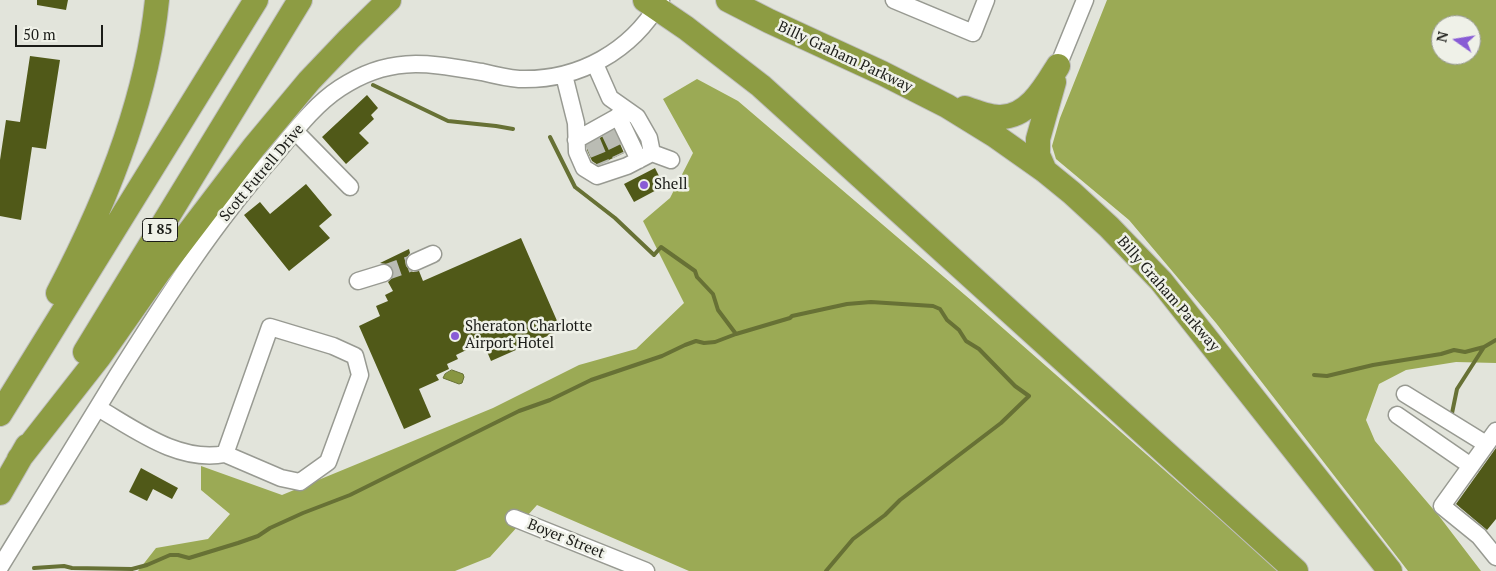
<!DOCTYPE html>
<style>
body{margin:0}
#map{position:relative;width:1496px;height:571px;overflow:hidden;background:#e2e4db;font-family:"PT Serif",serif}
canvas{display:block}
.north{position:absolute;left:1431px;top:15px;width:50px;height:50px;box-sizing:border-box;background:#eff1e8;border:1px solid #9a9c95;border-radius:50%;rotate:283deg;font-size:14px;font-weight:700;line-height:20px;text-align:center;color:#1b1c18}
.north::after{content:'';display:block;margin:auto;width:18px;height:22px;background:#885cd5;clip-path:polygon(50% 0,100% 100%,50% 72%,0 100%)}
.scale{position:absolute;left:15px;top:25px;width:88px;height:22px;box-sizing:border-box;border:2px solid #1b1c18;border-top:0;padding-left:6px;font-size:15px;line-height:18px;white-space:nowrap;color:#1b1c18;-webkit-text-stroke:4px #eff1e8;paint-order:stroke}
</style>
<div id="map">
<canvas width="1496" height="571"></canvas>
<div class="north">N</div>
<div class="scale">50 m</div>
</div>
<script>
const ctx = document.querySelector('canvas').getContext('2d');
ctx.lineJoin = 'round';
function fillPath(path, color) { ctx.fillStyle = color; ctx.fill(path, 'evenodd'); }
function stroke(path, color, width, dash) { ctx.strokeStyle = color; ctx.lineWidth = width; ctx.lineCap = dash ? 'butt' : 'round'; ctx.setLineDash(dash || []); ctx.stroke(path); }
function drawText(font, color, halo, rows, align = 'center') {
  ctx.font = font + ' "PT Serif",serif'; ctx.lineWidth = 5; ctx.setLineDash([]); ctx.textBaseline = 'middle'; ctx.strokeStyle = halo; ctx.fillStyle = color; for (const [text, x, y, turn = 0] of rows) {
    ctx.save(); ctx.translate(x, y); ctx.rotate((+turn || 0) * Math.PI / 180); ctx.textAlign = isNaN(turn) ? turn : align; if (halo) ctx.strokeText(text, 0, 0); ctx.fillText(text, 0, 0); ctx.restore();
  }
}
fillPath(new Path2D(`
 M1107,0H1496V363L1456,362L1406,370L1379,384L1366,420L1375,441L1439,516L1481,571H1408L1216,323L1129,220L1056,159L1052,146L1060,118ZM1441,25H1471V55H1441Z
 M697,79L738,101L972,301L1279,571H689L537,505L490,557L455,571H138L156,548L208,539L230,514L201,490V466L282,495L493,408L579,365L636,349L684,303L643,221L670,198L693,153L663,99Z`), '#9baa55');
const water = new Path2D(`
 M452,370L463,374L464,377L462,383L459,384L443,378L445,374Z`);
fillPath(water, '#889641');
stroke(water, '#677135', 1);
stroke(new Path2D(`
 M373,85L448,121L496,126L513,129
 M550,137L575,187L615,218L654,255L661,247L695,271L697,277L713,294L718,310L736,334
 M1314,375L1327,376L1373,365L1441,354L1454,350L1465,352L1484,347L1496,340
 M1451,418L1457,389L1484,347
 M34,568L64,566L72,568L132,569L147,565L170,555H178L189,558L238,543L258,536L270,528L303,513L350,495L519,411L550,400L591,380L662,356L685,345L696,341L704,343L715,342L736,334L790,318L792,316L847,304L871,302L933,306L940,309L947,320L959,330L966,341L979,349L1015,386L1029,396L1001,423L900,500L885,515L853,539L826,571`), '#677135', 4);
fillPath(new Path2D(`
 M37,0H68L66,10L37,5Z
 M30,56L60,60L46,149L32,147L21,220L0,216V160L6,120L20,122Z
 M367,95L378,108L371,115L374,119L359,133L369,143L346,164L322,137Z
 M614,130L624,153L598,165L592,161L587,150V145Z
 M655,168L664,186L634,202L624,184Z
 M306,184L332,215L319,226L330,238L289,271L244,215L260,202L270,214Z
 M521,238L561,330L491,361L483,342L456,355L458,359L447,364L449,369L436,375L439,380L419,389L431,417L404,429L359,326L380,316L376,306L388,301L385,295L393,291L388,282L394,276L393,270L390,265L380,263L409,249L410,253L407,257L405,260L406,266L410,270L413,272L419,271L423,281Z
 M1496,448V519L1487,530L1456,504Z
 M141,468L178,488L172,499L153,489L147,501L129,492Z`), '#505918');
stroke(new Path2D(`
 M609,132L620,155
 M592,140L602,164
 M384,273L415,262`), '#babcb4', 16, [16, 8]);
const minor = new Path2D(`
 M894,0L973,33L986,0
 M1058,66L1085,0
 M564,75L576,123L577,152L584,168L597,176L627,166L652,153L649,138L637,117L610,98L595,64
 M618,116L639,160
 M295,131L350,187
 M576,140L628,111
 M652,153L671,160
 M415,262L433,254
 M358,281L384,273
 M270,327L333,346L355,356L360,375L328,462L300,482L281,478L225,454Z
 M1405,394L1486,444
 M98,408C136,430 179,463 225,454
 M1397,415L1471,466
 M1496,431L1442,506L1479,536L1496,557
 M514,518L646,571
 M0,567C39,503 78,440 117,376C165,300 214,223 274,156C294,132 314,105 340,88C390,55 427,63 482,72C494,75 507,78 519,79C579,81 632,51 661,0`);
const highway = new Path2D(`
 M645,0L686,28L761,86L1296,571
 M728,0L769,21L882,73L947,106L994,135L1045,171L1072,193L1109,227L1161,281L1390,571
 M965,108C973,111 990,117 999,117C1028,118 1045,87 1058,66
 M1045,171L1038,155V139L1054,82
 M58,293C105,204 147,100 157,0
 M85,352L300,0
 M0,414L256,0
 M19,459L99,357L158,273L254,147L309,81L349,39L389,0
 M0,493L27,446`);
stroke(minor, '#989a92', 19);
stroke(highway, '#bfbfbe', 26);
stroke(minor, '#fff', 16);
stroke(highway, '#8d9c43', 24);
for (const [x, y, r, color] of [
 [644,185,5,"#885cd5"],
 [455,336,5,"#885cd5"]
]) { const dot = new Path2D(); dot.arc(x, y, r, 0, 2 * Math.PI); ctx.fillStyle = color; ctx.fill(dot); stroke(dot, '#eff1e8', 2); }
for (const [x, y, w] of [
 [160,230,35]
]) { const box = new Path2D(); box.roundRect(x - w / 2, y - 11.5, w, 23, 4); ctx.fillStyle = '#eff1e8'; ctx.fill(box); stroke(box, '#1b1c18', 1); }
drawText('bold 14px', '#1b1c18', null, [
 ["I 85",160,230]
]);
drawText('15px', '#1b1c18', '#eff1e8', [
 ["Billy Graham Parkway",845,57,25],
 ["Scott Futrell Drive",262,173,-50],
 ["Billy Graham Parkway",1168,294,49],
 ["Boyer Street",566,539,22]
]);
drawText('15px', '#1b1c18', '#eff1e8', [
 ["Shell",654,185],
 ["Sheraton Charlotte",465,327],
 ["Airport Hotel",465,344]
], 'left');
</script>
